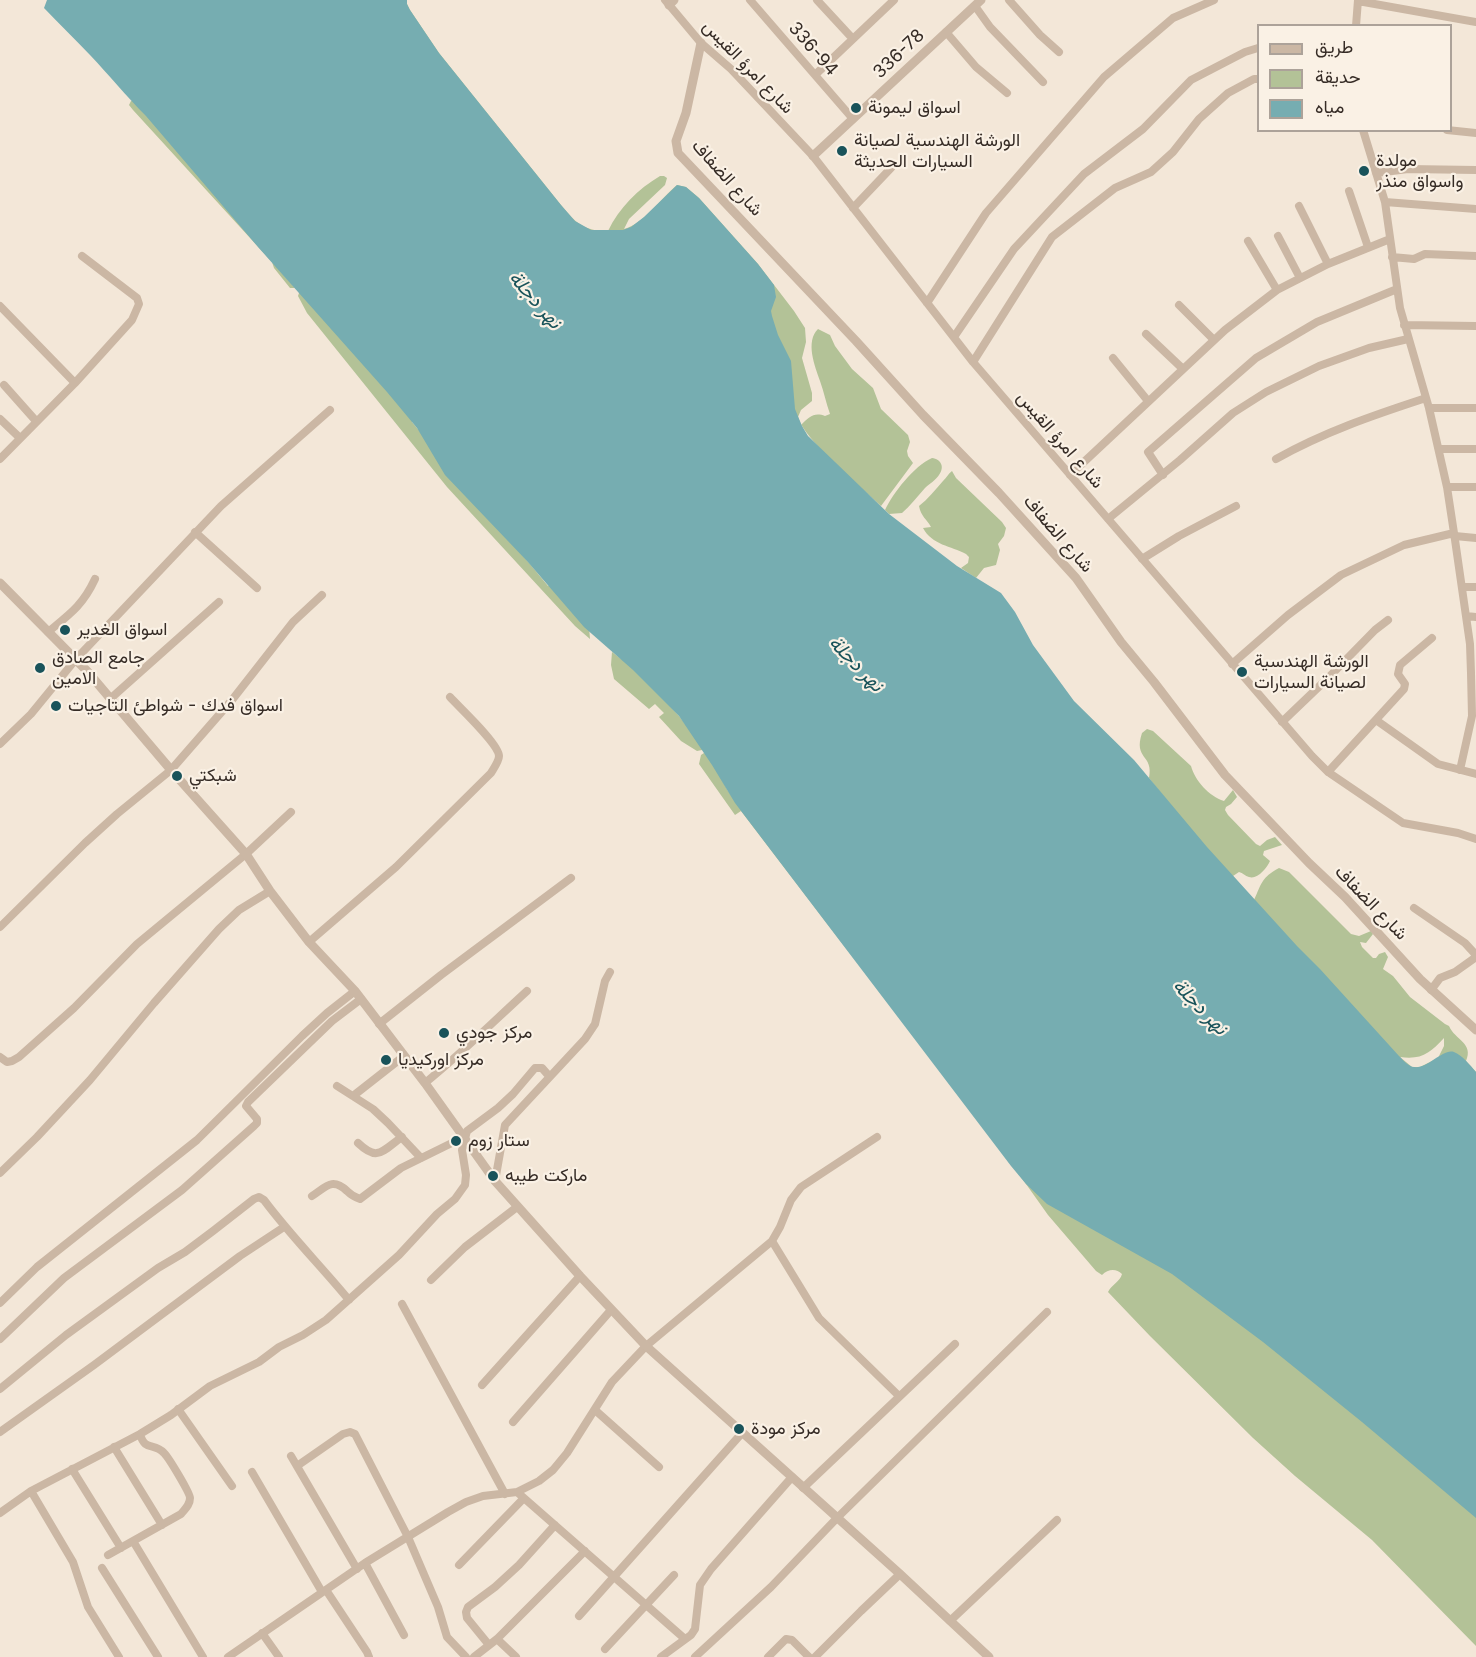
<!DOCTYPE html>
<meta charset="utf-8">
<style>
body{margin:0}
#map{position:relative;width:1476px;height:1657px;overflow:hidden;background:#f3e7d8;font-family:Inter,Vazirmatn,sans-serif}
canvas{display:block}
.legend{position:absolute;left:1257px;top:24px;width:195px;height:108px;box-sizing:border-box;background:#faf1e5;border:2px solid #aca299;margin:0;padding:8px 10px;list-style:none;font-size:18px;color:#362c26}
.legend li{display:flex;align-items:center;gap:12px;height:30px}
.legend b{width:30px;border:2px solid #aca299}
</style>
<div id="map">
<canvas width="1476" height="1657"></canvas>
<ul class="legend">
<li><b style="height:8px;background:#cbb7a4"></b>طريق</li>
<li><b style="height:16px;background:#b3c297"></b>حديقة</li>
<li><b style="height:16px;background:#76adb1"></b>مياه</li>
</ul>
</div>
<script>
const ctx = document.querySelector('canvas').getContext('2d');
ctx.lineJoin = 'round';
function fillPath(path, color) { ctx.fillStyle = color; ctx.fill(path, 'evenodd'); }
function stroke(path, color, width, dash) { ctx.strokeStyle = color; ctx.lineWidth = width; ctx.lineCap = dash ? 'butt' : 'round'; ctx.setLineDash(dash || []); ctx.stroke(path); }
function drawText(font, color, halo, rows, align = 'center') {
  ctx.font = font + ' Inter,Vazirmatn,sans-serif'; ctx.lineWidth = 4.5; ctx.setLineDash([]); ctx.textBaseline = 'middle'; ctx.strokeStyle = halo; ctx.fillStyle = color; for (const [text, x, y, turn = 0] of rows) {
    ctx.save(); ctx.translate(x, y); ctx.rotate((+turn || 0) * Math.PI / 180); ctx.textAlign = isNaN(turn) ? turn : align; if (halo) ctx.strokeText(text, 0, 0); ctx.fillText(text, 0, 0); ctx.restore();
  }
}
fillPath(new Path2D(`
 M407,0V4L410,10L439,53L561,205C576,223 583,231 608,231C619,208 638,189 660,176H664L667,178L665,185L629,219L624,229C645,223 660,199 677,185L686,187L699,198L758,264L794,311L805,328L806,342L802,358L812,393V401L801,410L798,417L801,425C809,417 814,412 825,416L830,414C826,403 824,392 820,381C815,366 805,342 818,329L830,335L835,346L852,369L873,388L881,409L908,435L910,442L907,451L908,456L913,463L881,506C855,482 821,455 802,426L677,334L394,27Z
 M131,101H135L295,288H290L274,268L272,262L133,110L129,105Z
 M302,291L412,416V422L534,569L548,586H552L589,627L590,639L575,626L447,487L307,313L298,296L299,293Z
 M932,458C941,459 945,467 939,475C936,480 929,484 925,488C917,497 910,506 902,513L889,514L885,510C893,493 914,466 932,458Z
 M952,471L956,478L1002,522L1006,528L1004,536L998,544L1000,550L996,565L984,568L976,578L961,568L968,563L969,557L966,554C951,546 932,545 923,528L931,527C927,519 921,517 919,506C928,499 935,490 943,481C947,477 948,474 952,471Z
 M612,652L621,659L628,660L679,716L702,746V750L697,751L681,741L659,717L664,713L655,704L649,709L614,679L611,665Z
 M1147,729L1153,731L1191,766C1195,781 1209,796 1224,801L1233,790L1237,797L1231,804L1226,807L1225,810L1228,815L1256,844L1260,846L1267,840L1275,837L1282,845L1264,851L1263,855L1270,861C1267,868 1257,880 1249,877C1245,876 1243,873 1239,872L1233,876L1254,900C1262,883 1261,878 1279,868L1289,872L1351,934L1359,936L1371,931L1373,934L1366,943L1360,942L1362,947L1373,958H1376L1379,954L1385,952L1388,957L1383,969L1393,976L1410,997L1445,1024L1449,1026C1455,1040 1474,1043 1466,1061L1476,1072L1437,1100L1223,874L1149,778C1154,754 1133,760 1142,733ZM1444,1038V1046L1438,1058L1420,1067H1412L1400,1057C1422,1060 1430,1053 1444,1038Z
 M704,753L708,754L728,791L861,968L741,811L735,815L699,764L701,755Z
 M877,966L1476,1486V1646L1372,1540L1295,1476L1253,1438L1150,1336L1108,1292C1112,1284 1120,1282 1122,1274C1116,1268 1108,1269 1102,1275L1096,1271L1048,1215L1026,1184L865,973Z`), '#b3c297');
fillPath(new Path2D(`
 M47,0H407V4L410,10L439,53L561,205L575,221L591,230H623L631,227L644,217L677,185L686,187L699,198L758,264L774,285L776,297L771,311L772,316L778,335L791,361L795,409L802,426L808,436L889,514L957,566L1001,593L1015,612L1033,645L1074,701L1134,760L1207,847L1297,946L1320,969L1399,1056C1403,1060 1409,1067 1414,1067C1428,1069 1443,1048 1454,1052C1462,1055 1470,1065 1476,1072V1518L1362,1422L1263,1342L1172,1274L1047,1204L1026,1184L1011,1166L735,803L712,765L679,716L633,670L584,627L527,561L445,475L417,428L387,392L258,247L146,116C126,96 109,75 90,55C75,39 59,24 44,8Z`), '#76adb1');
stroke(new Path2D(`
 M665,0L701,43L731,69L813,156L973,362L1312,756L1328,772L1403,823L1458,833L1476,839
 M750,0L853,119
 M817,0L853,39
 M1009,0L1040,35L1059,52
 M1358,1L1476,22
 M975,6L990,27L1043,82
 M1356,26L1358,0
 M946,32L976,67L1007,93
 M815,75L894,0
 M1363,130L1385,202L1400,308L1429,408L1447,487L1454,533L1470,644L1471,673L1472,716L1460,770
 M1447,130L1476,133
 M1376,173L1408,169L1476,170
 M1349,191L1368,247
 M1385,202L1476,209
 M1299,206L1328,264
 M853,208L891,168
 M1278,236L1300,278
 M1248,241L1277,290
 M1392,257L1414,259L1425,254L1476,256
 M927,303L986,213L1104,77L1173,18L1214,0
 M1179,305L1214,340
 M0,306L75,383L0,459
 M1404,325L1476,326
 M1146,334L1183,369
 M954,337L1014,249L1084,174L1143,129L1191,80L1245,52L1258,48
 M1113,358L1148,401
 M973,362L1052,237L1115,188L1151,172L1173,152L1199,119L1228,93L1254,79H1258
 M75,383L132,320L139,304L137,298L82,256
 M4,385L36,421
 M1429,408H1476
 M0,419L20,438
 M1439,449H1476
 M1276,459C1324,432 1374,415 1426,398
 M1070,475L1225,330L1277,290L1328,264L1390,239
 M1163,475L1148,452L1256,358L1317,322L1397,289
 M1447,487H1476
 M1108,519L1180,460L1233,413L1266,392L1319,366L1369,348L1408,339
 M195,532L257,588
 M1455,536L1476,538
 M1142,559L1179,536L1236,506
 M1462,587H1476
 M1466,616L1476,617
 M48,632C70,614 83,605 95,579
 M1232,664L1288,615L1341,575L1404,545L1454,533
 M110,699L219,602
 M1376,720L1438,764L1476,774
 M1282,722L1329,677L1375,630L1388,620
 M0,744L31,714L76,659L221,506L330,410
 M1328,772L1404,689L1405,684L1398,674L1400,665L1432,638
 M1414,908L1465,943L1476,955
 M0,927L85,843L117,814L171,770L232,700L293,622L322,595
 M309,942L396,867L491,773C494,768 499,761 499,756C499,744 459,707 450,697
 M1431,990L1440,978L1455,972L1476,957
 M379,1024L441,975L571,878
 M0,1057L7,1062L12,1061L19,1057L74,1008L137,944L246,854L291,812
 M425,1083C461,1054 493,1022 527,991
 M337,1086L373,1109L388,1123L421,1158
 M353,1096L404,1056
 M358,1143C378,1162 382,1151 402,1137
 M0,1173L37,1137L90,1080L154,1003L219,929L239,910L270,891
 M495,1181L505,1125L585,1039L595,1024L605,981L610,972
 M312,1196C326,1187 332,1177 347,1191C351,1195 354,1197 360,1199L401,1168L464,1137
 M772,1241L819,1318L899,1396
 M431,1280L465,1247L517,1207
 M0,1303L37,1267L197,1140L302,1036L327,1013L355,991
 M402,1304L505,1494
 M0,1339L64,1278L182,1190L254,1126L257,1123V1119L246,1106L248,1102L332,1021L361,999
 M482,1385L580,1276
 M0,1389L66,1335L158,1268L185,1252L213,1231L254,1199L259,1197L264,1200C290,1235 321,1266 349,1300
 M178,1409L232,1486
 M595,1410L659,1467
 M513,1422L611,1310
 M0,1432L94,1365L240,1256L284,1227
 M114,1447L162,1525
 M291,1456L357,1569
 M297,1466L343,1434L350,1432L355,1434L408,1537L438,1607L447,1637L466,1657
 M72,1469L121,1548
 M252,1472L322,1592
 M803,1488L955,1344
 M31,1491L73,1562L88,1607L119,1657
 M517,1492L685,1639
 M0,1513L31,1491L140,1434L171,1415L210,1386L259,1362L279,1347L303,1335L326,1320L399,1255L437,1214L455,1199L465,1185L466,1175L462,1150L467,1131L498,1108L513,1094L535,1068H542L549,1076
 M133,1541L203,1657
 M108,1555L181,1514C185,1509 190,1505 190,1498C190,1493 169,1458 164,1453C154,1442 145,1452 140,1434
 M365,1563L404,1635
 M459,1565L524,1498
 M102,1568L158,1657
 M326,1590L367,1652L369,1657
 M579,1616L742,1433
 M950,1621L1057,1520
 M262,1633L279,1657
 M497,1639L516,1657
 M489,1645L467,1618L466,1612L468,1607L495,1587L519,1565L555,1525
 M605,1649L674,1575
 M228,1657L365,1563L448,1512L466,1502L483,1496L517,1492L539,1481L553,1470L567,1453L612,1382L646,1346L772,1241L780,1227L791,1200L801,1187L877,1137
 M474,1657L497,1639L585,1551
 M661,1657L691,1635L695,1629L700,1585L711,1569L792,1477
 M695,1657L771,1587L837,1518L1047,1312
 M768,1657L786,1639L792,1640L809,1657
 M815,1657L861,1611L900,1574`), '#cbb7a4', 8);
stroke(new Path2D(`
 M669,5L674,0
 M701,43L686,113L676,141L678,153L856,341L923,415L999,493L1076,578L1121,642L1154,682L1225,775L1309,863L1345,897L1420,979L1476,1030
 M813,156L981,0
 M0,583L87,671L171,770L246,854L270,891L309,942L355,991L425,1083L495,1181L580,1276L646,1346L900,1574L989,1657`), '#cbb7a4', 9);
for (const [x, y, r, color] of [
 [856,108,6,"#19535a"],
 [842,151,6,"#19535a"],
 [1364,171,6,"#19535a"],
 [65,630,6,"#19535a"],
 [40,668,6,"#19535a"],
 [1242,672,6,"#19535a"],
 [56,706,6,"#19535a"],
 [177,776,6,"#19535a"],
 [444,1033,6,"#19535a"],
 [386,1060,6,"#19535a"],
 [456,1141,6,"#19535a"],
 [493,1176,6,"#19535a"],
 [739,1429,6,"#19535a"]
]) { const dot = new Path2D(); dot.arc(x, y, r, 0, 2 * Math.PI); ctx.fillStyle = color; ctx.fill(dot); stroke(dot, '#faf1e5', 2); }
drawText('18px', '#362c26', '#faf1e5', [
 ["336-94",813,49,49],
 ["336-78",899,54,-43],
 ["شارع امرؤ القيس",748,67,46],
 ["شارع الضفاف",727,178,48],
 ["شارع امرؤ القيس",1060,440,49],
 ["شارع الضفاف",1058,534,49],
 ["شارع الضفاف",1371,903,46]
]);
drawText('18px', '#362c26', '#faf1e5', [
 ["اسواق ليمونة",868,108],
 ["الورشة الهندسية لصيانة",854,141],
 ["السيارات الحديثة",854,162],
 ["مولدة",1376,161],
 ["واسواق منذر",1376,182],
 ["اسواق الغدير",77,630],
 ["جامع الصادق",52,658],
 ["الامين",52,679],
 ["الورشة الهندسية",1254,662],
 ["لصيانة السيارات",1254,683],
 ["اسواق فدك - شواطئ التاجيات",68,706],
 ["شبكتي",189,776],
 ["مركز جودي",456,1033],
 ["مركز اوركيديا",398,1060],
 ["ستار زوم",468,1141],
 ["ماركت طيبه",505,1176],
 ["مركز مودة",751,1429]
], 'left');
drawText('italic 20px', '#19535a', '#faf1e5', [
 ["نهر دجلة",535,300,49],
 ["نهر دجلة",856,664,46],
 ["نهر دجلة",1200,1007,46]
]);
</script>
